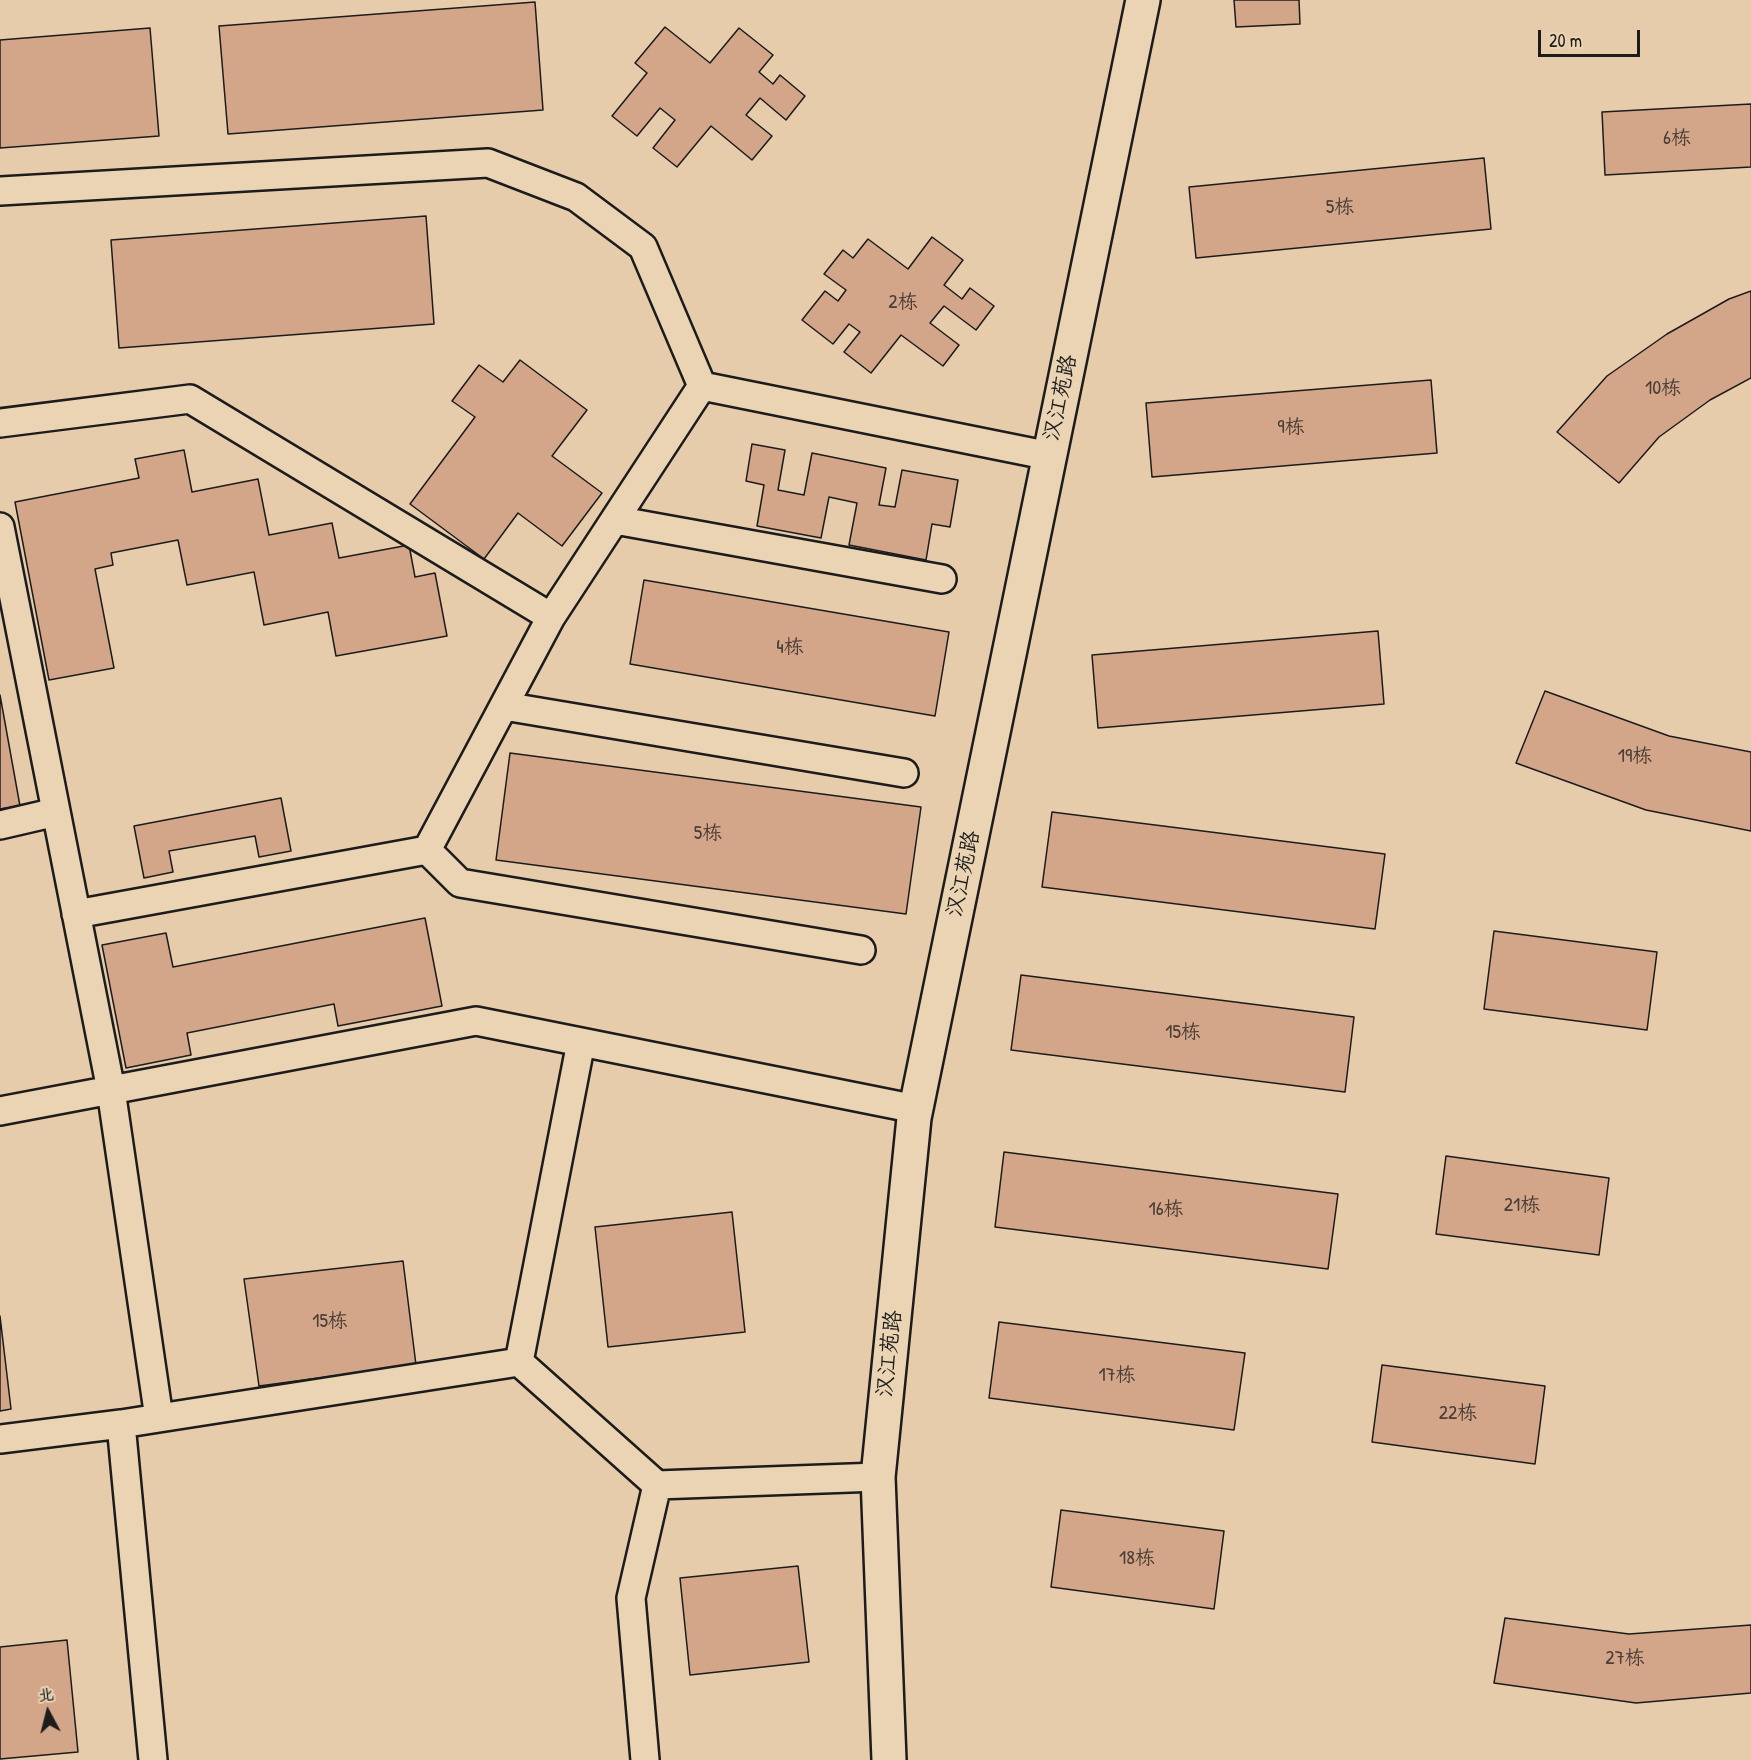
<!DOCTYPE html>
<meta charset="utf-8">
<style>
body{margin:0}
#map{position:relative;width:1751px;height:1760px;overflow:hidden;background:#e7ccac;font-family:"Patrick Hand","LXGW WenKai TC",sans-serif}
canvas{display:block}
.north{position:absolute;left:18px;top:1682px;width:60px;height:60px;-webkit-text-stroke:4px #ead4b3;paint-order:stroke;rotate:353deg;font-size:16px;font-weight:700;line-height:24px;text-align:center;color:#1c1c1c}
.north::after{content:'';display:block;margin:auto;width:21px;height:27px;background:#1c1c1c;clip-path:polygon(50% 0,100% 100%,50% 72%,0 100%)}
.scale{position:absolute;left:1538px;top:30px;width:102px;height:27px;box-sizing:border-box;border:3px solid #1c1c1c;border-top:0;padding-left:8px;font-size:18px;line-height:21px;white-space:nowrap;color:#1c1c1c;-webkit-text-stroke:4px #ead4b3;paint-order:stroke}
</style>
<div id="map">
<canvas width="1751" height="1760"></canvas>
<div class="north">北</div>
<div class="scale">20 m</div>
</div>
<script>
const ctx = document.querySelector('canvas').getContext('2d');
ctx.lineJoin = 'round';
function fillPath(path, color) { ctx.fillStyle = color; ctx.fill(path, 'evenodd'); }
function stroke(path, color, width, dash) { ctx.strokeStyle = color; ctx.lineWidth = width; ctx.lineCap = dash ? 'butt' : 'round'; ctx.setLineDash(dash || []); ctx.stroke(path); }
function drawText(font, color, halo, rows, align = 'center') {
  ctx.font = font + ' "Patrick Hand","LXGW WenKai TC",sans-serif'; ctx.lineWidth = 5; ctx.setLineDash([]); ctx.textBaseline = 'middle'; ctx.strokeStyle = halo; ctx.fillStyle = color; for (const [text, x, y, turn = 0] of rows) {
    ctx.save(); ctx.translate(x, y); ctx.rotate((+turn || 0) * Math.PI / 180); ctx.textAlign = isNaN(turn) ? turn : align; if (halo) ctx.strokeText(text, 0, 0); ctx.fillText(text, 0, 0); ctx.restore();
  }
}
const building = new Path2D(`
 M1234,0H1299L1300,24L1236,27Z
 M535,2L543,110L228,134L219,26Z
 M665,27L710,63L739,28L773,55L759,72L773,84L780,75L805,96L786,120L760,98L746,115L772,136L752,160L711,126L677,167L653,148L675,120L660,108L637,136L612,116L647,73L635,63Z
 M150,28L159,136L0,148V40Z
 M1751,104V167L1605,175L1602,112Z
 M1484,158L1491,229L1196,258L1189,187Z
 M426,216L434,324L119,348L111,240Z
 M932,237L963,260L944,285L962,299L970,288L994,306L976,330L944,306L930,323L959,345L943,366L901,335L871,373L844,352L860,332L849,324L833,344L802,320L825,291L838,301L846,290L824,274L843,250L853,258L868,239L908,269Z
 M1751,291V378L1710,400L1659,437L1619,483L1557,432L1607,376L1667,334L1729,299Z
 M520,360L587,410L552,456L602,493L562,546L518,513L484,559L410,504L475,417L452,401L479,365L503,382Z
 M1431,380L1437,453L1152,477L1146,403Z
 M752,444L785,450L778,490L804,495L812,453L886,468L879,505L895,507L902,470L958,480L950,527L932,524L926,560L849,545L857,503L829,497L821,538L757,526L764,485L746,481Z
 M184,450L192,492L258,479L269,535L332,523L339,558L409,545L415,577L435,573L447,636L336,656L328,612L264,625L254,572L187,585L178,540L111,553L113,565L95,569L114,668L49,680L15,502L139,478L135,459Z
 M644,580L949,632L935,716L630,664Z
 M1378,631L1384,704L1098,728L1092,655Z
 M1545,691L1669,736L1751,752V831L1646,810L1516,763Z
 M0,695L20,806L0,809Z
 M510,753L921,807L906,914L496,860Z
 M281,798L291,851L259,857L255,836L169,851L173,872L144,878L134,826Z
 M1052,812L1385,854L1375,929L1042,887Z
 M425,918L442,1006L338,1026L334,1004L187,1033L191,1055L126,1068L102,945L166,933L173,967Z
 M1494,931L1657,952L1647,1030L1484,1009Z
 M1021,975L1354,1017L1345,1092L1011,1050Z
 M1004,1152L1338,1194L1328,1269L995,1227Z
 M1446,1156L1609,1178L1599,1255L1436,1234Z
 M732,1212L745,1332L608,1347L595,1227Z
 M403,1261L416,1365L259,1386L244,1279Z
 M0,1316L11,1409L0,1411Z
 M999,1322L1245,1353L1234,1430L989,1398Z
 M1382,1365L1545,1386L1535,1464L1372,1442Z
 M1061,1510L1224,1531L1214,1609L1051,1587Z
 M798,1566L809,1662L690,1675L680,1578Z
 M1505,1618L1629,1634L1751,1625V1693L1636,1703L1494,1683Z
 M67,1640L78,1752L0,1759V1647Z`);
fillPath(building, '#d4a689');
stroke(building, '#1c1c1c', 1.5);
const minor = new Path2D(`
 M0,191L488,163L576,197L643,247L702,386L1050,456
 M0,423L190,399L551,617L427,850L76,914
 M615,520L942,579
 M0,527L111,1090L0,1111
 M551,617L702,386
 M504,706L904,773
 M0,825L56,812
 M427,850L460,883L861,950
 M519,1362L657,1485L631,1598L645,1760
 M159,1418L519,1362L581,1042
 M0,1439L121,1424
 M657,1485L878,1477
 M153,1760L121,1424L159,1418L111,1090L476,1021L901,1106`);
const tertiary = new Path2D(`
 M889,1760L878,1477L914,1118L1143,0`);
stroke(minor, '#1c1c1c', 32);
stroke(tertiary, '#1c1c1c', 38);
stroke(minor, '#ead4b3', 27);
stroke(tertiary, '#ead4b3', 33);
drawText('20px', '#4a3e37', null, [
 ["6栋",1677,139],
 ["5栋",1340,208],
 ["2栋",903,303],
 ["10栋",1663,389],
 ["9栋",1291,428],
 ["4栋",790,648],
 ["19栋",1635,757],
 ["5栋",708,834],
 ["15栋",1183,1033],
 ["21栋",1522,1206],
 ["16栋",1166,1210],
 ["15栋",330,1322],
 ["17栋",1117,1376],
 ["22栋",1458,1414],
 ["18栋",1137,1559],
 ["27栋",1625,1659]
]);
drawText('22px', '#1c1c1c', '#ead4b3', [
 ["汉江苑路",1061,398,-78],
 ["汉江苑路",964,874,-78],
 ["汉江苑路",890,1354,-84]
]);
</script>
